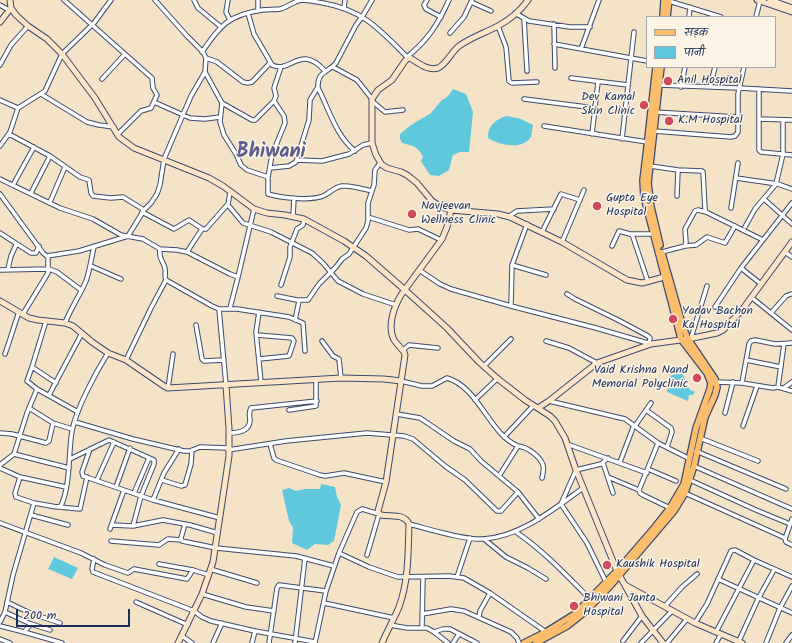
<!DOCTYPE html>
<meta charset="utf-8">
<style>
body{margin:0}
#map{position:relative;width:792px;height:643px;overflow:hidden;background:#f5e3c8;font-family:Kalam,"Playpen Sans Deva",sans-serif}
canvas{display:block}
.legend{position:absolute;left:646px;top:16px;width:130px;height:52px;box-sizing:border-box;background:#fcf5e5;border:1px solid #a2a6af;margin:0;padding:5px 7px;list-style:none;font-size:12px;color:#1b2f5e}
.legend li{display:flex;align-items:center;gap:8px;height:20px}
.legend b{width:20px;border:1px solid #a2a6af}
.scale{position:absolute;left:16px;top:609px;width:114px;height:18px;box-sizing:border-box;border:2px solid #1b2f5e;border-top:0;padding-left:5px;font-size:12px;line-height:14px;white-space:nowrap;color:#1b2f5e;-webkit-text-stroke:3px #fcf5e5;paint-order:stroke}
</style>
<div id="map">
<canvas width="792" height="643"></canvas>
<ul class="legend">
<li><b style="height:5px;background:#fabe6d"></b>सड़क</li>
<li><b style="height:11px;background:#60c8dc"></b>पानी</li>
</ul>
<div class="scale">200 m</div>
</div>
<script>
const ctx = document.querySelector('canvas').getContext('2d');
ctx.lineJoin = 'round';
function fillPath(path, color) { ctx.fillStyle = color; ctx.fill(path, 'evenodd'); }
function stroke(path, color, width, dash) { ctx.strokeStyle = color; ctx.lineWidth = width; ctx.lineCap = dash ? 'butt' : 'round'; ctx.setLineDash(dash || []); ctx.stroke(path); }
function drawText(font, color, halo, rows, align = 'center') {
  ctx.font = font + ' Kalam,sans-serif'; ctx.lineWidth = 3; ctx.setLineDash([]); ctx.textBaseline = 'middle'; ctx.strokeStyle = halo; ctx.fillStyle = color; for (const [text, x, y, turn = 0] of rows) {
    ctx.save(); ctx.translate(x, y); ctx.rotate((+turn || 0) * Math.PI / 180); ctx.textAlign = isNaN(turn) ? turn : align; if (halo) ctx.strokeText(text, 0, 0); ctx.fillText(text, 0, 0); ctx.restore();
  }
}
fillPath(new Path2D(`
 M453,89L466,94L473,112L469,152H460L453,155L449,170L439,176L430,175L421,161L423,157C418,146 413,146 402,143L400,139V134L411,125L431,113L441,101L448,96Z
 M507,116L521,119L533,125L531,137C529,139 527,142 524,143C515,148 496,144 488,138C487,126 496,119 507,116Z
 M680,370C685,377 686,383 690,390L695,392L693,395H689L688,401L667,392L669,377Z
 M321,484L335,487L337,497L341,505L334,541L328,545L315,544L307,550L292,543L293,528L289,521L282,490L289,488L296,491L305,489H320Z
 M54,557L78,568L72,579L48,569Z`), '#60c8dc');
const street = new Path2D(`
 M64,0L152,78L153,88L157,95L151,108L141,111L118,134
 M155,0L187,36L203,52L206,58L217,62L243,82L248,83L252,82L270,63
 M194,0L198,8L221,27
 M228,0L226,12L230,20
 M427,0L424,5L426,9L441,17
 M669,1L721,17
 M471,2L491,11
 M0,5L9,10
 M344,8L345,0
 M258,11V0
 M248,13L254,34L272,65C291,74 300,43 325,71
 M515,13L529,21L570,27H590
 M689,17L690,7
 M756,17L760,1
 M524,19L527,71
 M554,24L555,68
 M498,26L506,47L509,81L512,83L537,82
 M450,33L464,17L472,0
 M554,44L647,61
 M581,49L599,0
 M202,52C221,25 228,15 262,10C268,9 274,10 280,9C288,7 294,1 302,0C309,0 317,2 323,3C364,10 381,31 408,58
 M407,57C428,40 438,24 449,0
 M0,65L11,45L28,26
 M281,67L274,88L276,96L274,101L284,116L285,123L272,155L268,177V194C281,198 311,201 323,196C330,193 334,187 342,186C352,185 363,189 372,191
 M333,67L357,80L372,99
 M205,72L222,103L220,122L224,135L236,154L241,165L247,170L268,177
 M571,78L628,85
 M102,79L125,54
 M659,85L739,88L792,91
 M681,87L685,67
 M710,87L715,67
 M759,89V150L761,152L792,155
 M41,94L87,122L99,125L114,127
 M524,99L595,108
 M0,100L18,108
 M372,101L385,112L403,110
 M154,102L190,118L205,119L220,117
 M222,103L252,120H255L274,101
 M654,112L737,117
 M759,119L792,120
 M544,126L647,142
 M654,131L731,137L735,136L738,132V94L744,67
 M9,134L50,156L80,177L89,180L91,193L93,196L111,198L123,197L144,210
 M592,134L598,82
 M622,139L634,32
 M0,146L10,132L18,108L45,91L62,54L94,23L111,0
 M355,151C336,136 329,109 318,88C317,71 328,73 336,63L356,25L362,17L372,0
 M297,160L322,161L349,154L363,145L372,143
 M650,166L678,170L702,171L703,172L705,209L706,212L763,240
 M270,168L289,166L296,162L309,120L310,100L318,87
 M736,178L778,184L792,189
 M0,179L60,208L93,219L121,235L143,239L160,249L177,250L187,252L230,274L238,277
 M13,185L34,147
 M230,192L228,205L243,223L271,232L312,253L323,263L338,281L363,294L396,305
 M31,193L50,156
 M0,194L43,253L48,257V273L23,314
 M677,196L678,170
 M764,199L792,224
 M50,202L65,167
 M731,208L738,163
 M142,212L174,229L189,220L201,228L202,229L187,252
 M293,216L294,198
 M368,217L409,230L418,229L441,240
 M508,217L517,211L554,209
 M745,227L755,209L776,184L783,154V120
 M202,229H206L228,204
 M542,232L561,194L580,200
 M0,233L31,253H36L39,246
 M632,234L648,282
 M562,242L584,190
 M612,246L619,231L630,234H653
 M685,246L696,245L707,237L725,243L735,226
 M160,249C158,260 164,261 165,269C166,273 164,276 166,280L212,306L219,309H237L289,317L303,323L305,351
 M662,252L685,246L686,242L685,229L695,211L698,210L706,212
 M785,252L792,257
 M47,256L79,251L128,236L144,210L151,203L157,194L160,185L164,159L191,96L205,72L206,58
 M512,265L546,275
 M91,266L121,279
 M741,268L761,284
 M8,269L11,256L16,245
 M0,270L49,269L57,272L81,290
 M419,270L440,284L451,289L511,306L596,328L651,344
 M281,285L290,257V247L297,229L303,225L304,219
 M567,294L575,299L618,320L648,336L650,338L649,344
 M277,296L297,300H308L319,284L336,267L342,259L349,254L366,228L368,221V203L374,185L375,170L380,163
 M751,297L792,330
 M511,306L512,265L527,224
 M715,307L741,268L792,203
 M230,308L238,277L254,209
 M219,309L226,385
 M259,312L256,332L261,382
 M771,313L786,296L791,294
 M295,320L299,301
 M46,321L32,367L27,381L37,389L78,412
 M65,323C71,308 80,295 86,281C90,270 91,259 94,247
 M196,325L202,359L204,361L224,360
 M257,335L292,338L294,341L289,356L259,359
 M691,338L707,286
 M322,341L333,356L339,359L341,378
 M546,341L569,348L597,363
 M403,350L409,345L438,348
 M5,354C10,340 14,326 19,312
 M126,360L151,308L166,280
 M746,360L781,367
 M484,366L511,339
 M32,367L56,383
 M401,381L422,386H432L447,378C479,387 489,434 518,446L499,476
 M716,382L742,383L773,388L778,387L792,391
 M742,383L749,344L751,341L755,340L775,344L792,343
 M778,387L784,344
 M168,388L173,354
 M784,388L792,382
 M49,395L82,333
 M475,400L498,378
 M549,401L625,419L658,443L690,459
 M29,408L53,423L72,429
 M289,410L316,406V379
 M646,410L671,428L672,432L667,447
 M725,413L733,382
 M397,414L420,418L454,441L470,449L481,461L518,492
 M75,422L133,439L184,451H190L200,447L228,448
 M635,426L651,403
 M743,426L757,386
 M0,433L12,434L46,443L49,441L53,423
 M229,433C237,433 249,432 250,421C250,416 248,413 251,408L317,401
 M504,437L533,406
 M700,438L758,461
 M658,443L639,490L640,493L643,495L670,508
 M270,444L274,458L276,460L320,475L325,476L344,473L386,482
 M567,444L647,473
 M518,446C527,447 540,456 543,465C544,469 543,474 542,478
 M90,449L82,472L83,476L153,500L164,473L179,449
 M228,450L286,441L367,433L404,436L413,439L445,466L465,480L497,511H501L518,492L539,519
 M696,451L786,489
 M14,454L69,468
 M70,459L109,440L154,460V464L141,496L133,526
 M620,462L634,425
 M603,463L613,493
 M0,465L14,454L27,413L37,389
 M694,466L792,509
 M0,468L20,477L66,487
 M648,469L676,481
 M20,477L15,493L16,497L34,503L57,507L61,506C71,483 68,455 72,431C76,409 96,372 108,353
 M608,477L639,490
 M97,480L114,442
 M162,480L181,486L185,485L191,464L192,450
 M690,480L756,510L790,524
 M116,487L130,448
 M134,493L149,458
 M685,493L785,538
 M153,500L220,518
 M59,507L80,509L87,477
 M31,515L68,525
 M792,519L785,539L786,542L792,545
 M0,523L81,553L105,565L128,573L134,569L187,579L193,570L209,575
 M185,524L181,538L182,541L216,548L296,556L334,566
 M409,524C429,529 463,540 483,539C520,537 554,509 583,488
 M112,525L133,526L163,520L190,525L218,533
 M110,529L124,490
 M516,532C544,551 567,576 590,599
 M484,539L506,557L528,568L546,579
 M111,541L159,545L168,539L181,540
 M367,555L379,514L362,509L357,512L339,553L369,567L398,577L449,576L464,578L490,593L546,632
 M94,559L92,569L93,572L194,611L202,617L211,621L255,631L315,642
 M159,564L193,570
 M210,569L257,583
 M457,577L470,538
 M718,579L792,613
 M606,582L587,543L561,504L576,470L601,464L608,458
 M202,594L246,607L274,611
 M7,602L30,613L60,623
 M136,602L188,625
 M324,603L394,618
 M665,606L682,587L697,574
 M5,612L31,624L50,630
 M422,614L451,609L464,611L511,632L517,638L519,643
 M479,617L480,611L490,593
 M0,622L5,612L13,575L34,503
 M695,623L707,604L731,551L735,550L754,560L792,577
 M390,625L407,628H427L434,632L448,643
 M0,626L24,632L31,624
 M422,627L423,577
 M24,632L62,643
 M434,632L443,629H450L477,643
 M716,632L754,560
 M182,636L192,643
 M0,639L10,643
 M623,641L642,616
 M213,643L222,623
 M252,643L255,631
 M269,643L277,588L279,585L326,591
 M295,643L305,558
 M315,643L326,591L339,553
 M453,643L459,634
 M641,643L672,611
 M667,643L687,619
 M716,643L721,634
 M738,643L758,599L774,570
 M766,643L780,608L792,586
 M786,643L792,635`);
const secondary = new Path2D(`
 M10,0L11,8L16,15L28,26L47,39L62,54L95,98L119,137L134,148L209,178L223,186L254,209L267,213L285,215L304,219L344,241L366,256L405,290L447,328L479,362L498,379L525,400L550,416L555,421L565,438L576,470L617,571L642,616L663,643
 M528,0C521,10 509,20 498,26C485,33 471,37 459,46C452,51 446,65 438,68C427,71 419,63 410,58L407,59L405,61L392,80L378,90L372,99V143L376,155L382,165L387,168L401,172L407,175L417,183L432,201L441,207L451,210L498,214L510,217L562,242L627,280L642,283L668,276
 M757,0L792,12
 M770,0L792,8
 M0,22L11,8
 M0,301L29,318L38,320L65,323L73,326L92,342L108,353L126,360L164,386L168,388L341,378L384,379L401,381
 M538,408L549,401L597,363L651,344L688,339L717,333L723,330L742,310L792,242
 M625,585L695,623L742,643
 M178,643L202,594L213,562L229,456V429L226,385
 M382,643C387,631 394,619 399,607C409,580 408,551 409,524C404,513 391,517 381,515L379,514L378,511L386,482L405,355L404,352C401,348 397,344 394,340C387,326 394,307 401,295L442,239L447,227L451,210`);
const primary = new Path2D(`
 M663,17L664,0
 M667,17L669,0
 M660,245L651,207L648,183L661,67
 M524,643L546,632L575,614L617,571L655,527L670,508L684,484L696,428L710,389L711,383L707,373L681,339L644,197L643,180L646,156L656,67
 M536,643L567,626L586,611L611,585L674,511L685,493L694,466L705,417L715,395L717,387L715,379L688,339L683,327L662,253`);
stroke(street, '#3c4a6e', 5.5);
stroke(secondary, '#3c4a6e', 7);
stroke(primary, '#3c4a6e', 8);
stroke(street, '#fff', 3.5);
stroke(secondary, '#fde5c5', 5);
stroke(primary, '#fabe6d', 5.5);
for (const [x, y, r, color] of [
 [668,81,5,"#d1495b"],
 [644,105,5,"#d1495b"],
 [669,121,5,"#d1495b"],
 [597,206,5,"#d1495b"],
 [412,214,5,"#d1495b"],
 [673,319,5,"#d1495b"],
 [697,378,5,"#d1495b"],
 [607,565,5,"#d1495b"],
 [574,606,5,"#d1495b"]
]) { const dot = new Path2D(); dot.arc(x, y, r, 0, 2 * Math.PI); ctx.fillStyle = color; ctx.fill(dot); stroke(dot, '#fcf5e5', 1.5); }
drawText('12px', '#1b2f5e', '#fcf5e5', [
 ["Anil Hospital",677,81],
 ["Dev Kamal",635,98,"right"],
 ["Skin Clinic",635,112,"right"],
 ["K.M Hospital",678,121],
 ["Gupta Eye",606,199],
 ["Hospital",606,213],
 ["Navjeevan",421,207],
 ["Wellness Clinic",421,221],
 ["Yadav Bachon",682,312],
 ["Ka Hospital",682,326],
 ["Vaid Krishna Nand",688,371,"right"],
 ["Memorial Polyclinic",688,385,"right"],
 ["Kaushik Hospital",616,565],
 ["Bhiwani Janta",583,599],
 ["Hospital",583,613]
], 'left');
drawText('bold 20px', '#5b5c8b', '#fcf5e5', [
 ["Bhiwani",271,154]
]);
</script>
